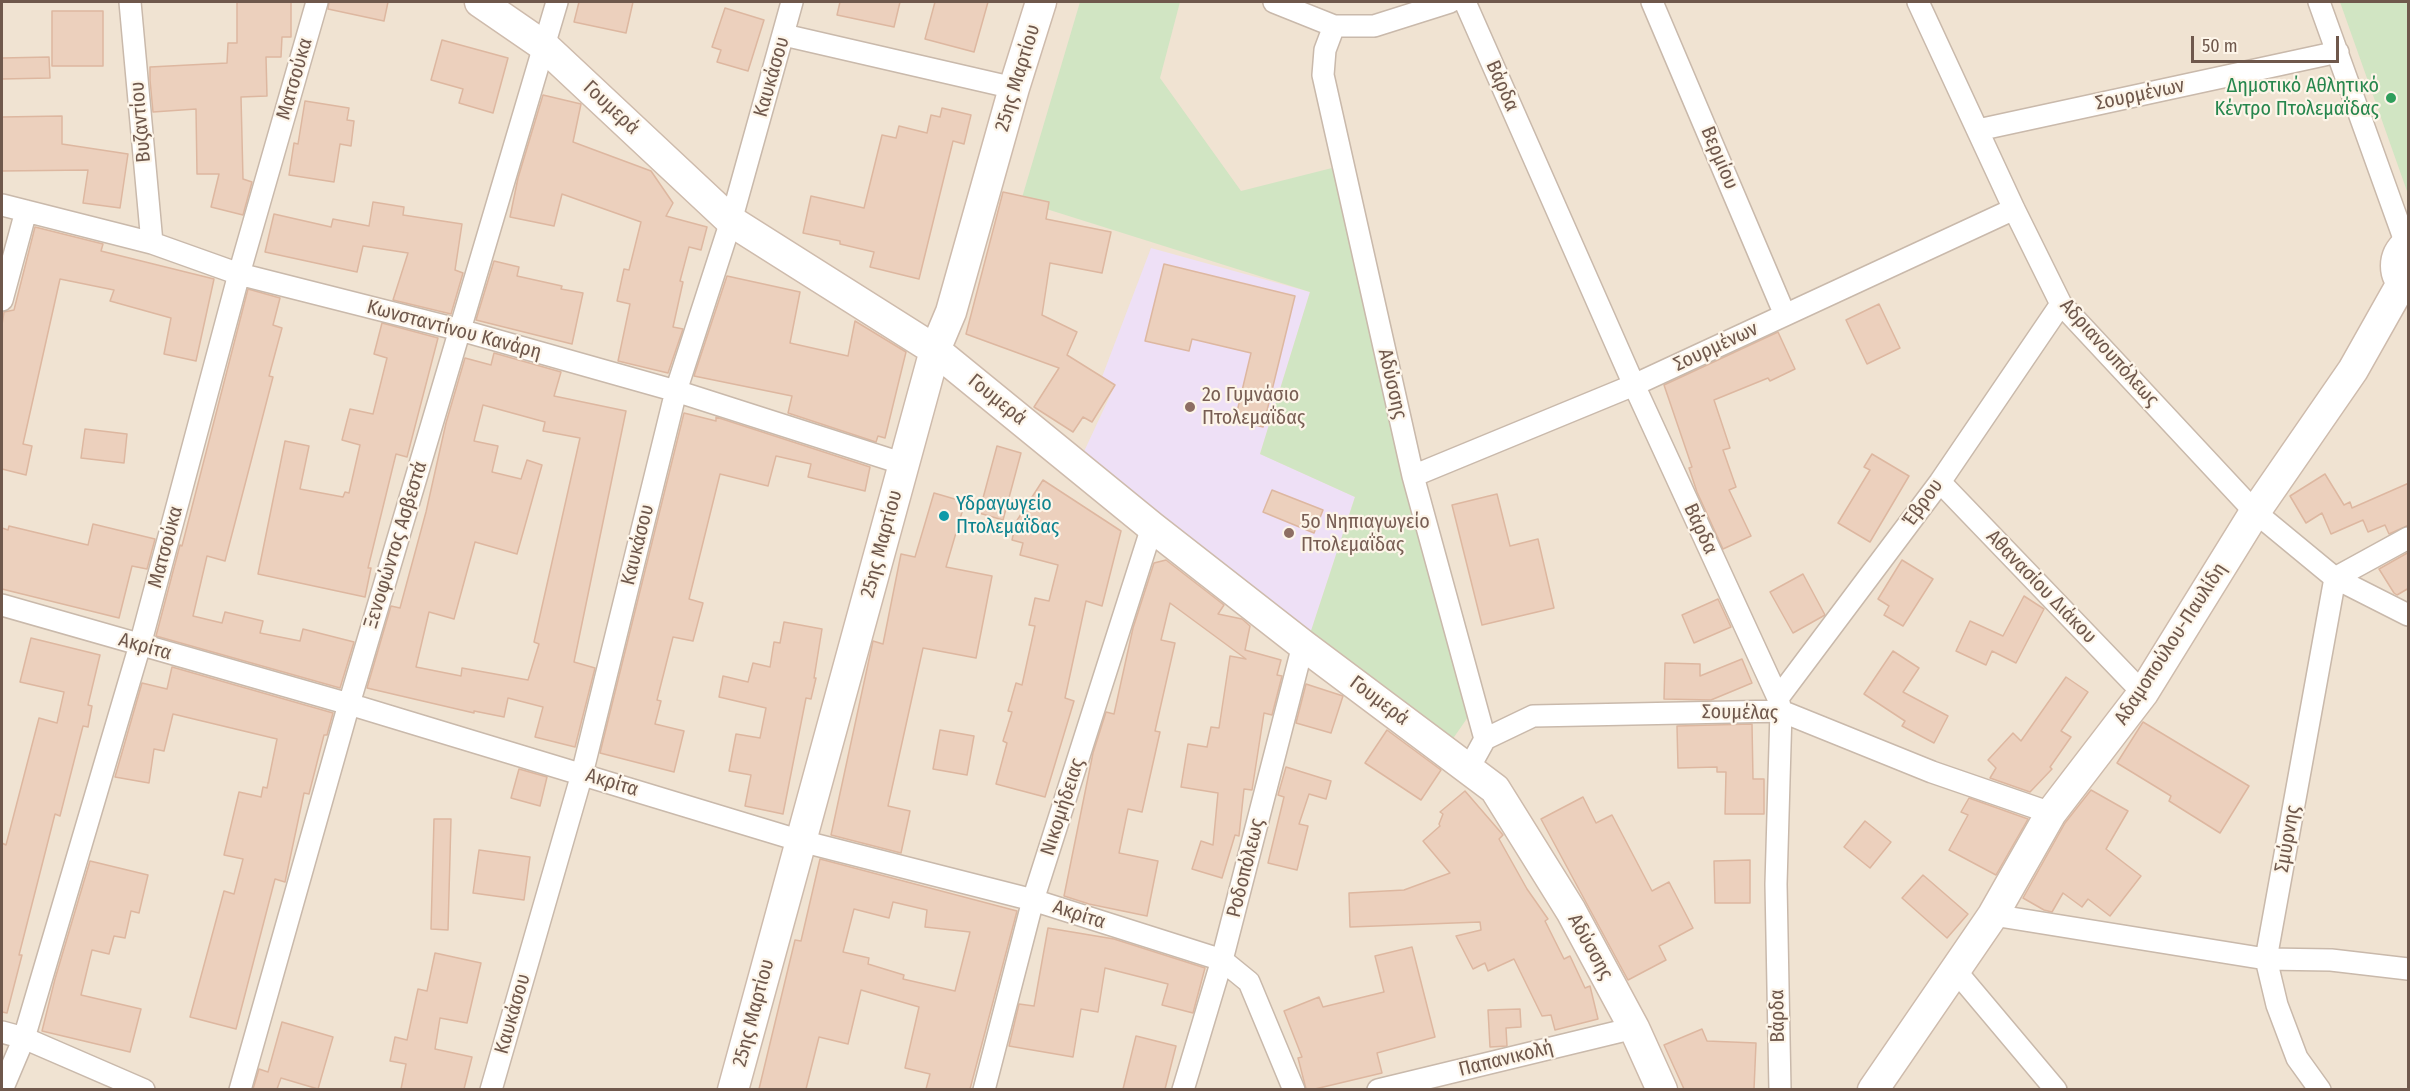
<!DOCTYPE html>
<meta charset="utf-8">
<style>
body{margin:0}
#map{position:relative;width:2410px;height:1091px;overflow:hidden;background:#faf1e3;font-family:"Fira Sans Condensed",sans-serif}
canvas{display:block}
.frame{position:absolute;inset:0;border:3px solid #6f584c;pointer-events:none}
.scale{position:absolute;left:2191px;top:36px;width:148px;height:27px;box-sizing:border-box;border:3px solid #6f584c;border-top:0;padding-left:8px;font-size:18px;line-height:21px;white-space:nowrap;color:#6f584c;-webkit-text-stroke:4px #fdf5e9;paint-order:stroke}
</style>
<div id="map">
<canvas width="2410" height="1091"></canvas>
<div class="frame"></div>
<div class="scale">50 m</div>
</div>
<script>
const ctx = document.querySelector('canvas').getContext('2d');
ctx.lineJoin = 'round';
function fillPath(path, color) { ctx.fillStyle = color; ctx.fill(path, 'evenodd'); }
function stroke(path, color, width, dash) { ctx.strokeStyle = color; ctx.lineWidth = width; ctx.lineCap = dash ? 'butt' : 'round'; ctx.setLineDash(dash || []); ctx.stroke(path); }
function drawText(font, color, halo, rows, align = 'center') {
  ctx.font = font + ' "Fira Sans Condensed",sans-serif'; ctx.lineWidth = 4.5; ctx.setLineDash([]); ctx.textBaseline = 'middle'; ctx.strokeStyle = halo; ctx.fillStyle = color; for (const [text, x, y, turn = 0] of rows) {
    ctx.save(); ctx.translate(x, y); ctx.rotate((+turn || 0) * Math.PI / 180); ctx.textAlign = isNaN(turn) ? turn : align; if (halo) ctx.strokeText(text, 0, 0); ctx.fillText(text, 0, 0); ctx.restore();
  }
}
fillPath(new Path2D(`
 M2,2H2408V1089H2Z`), '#f0e3d2');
fillPath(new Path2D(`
 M1151,248L1310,292L1260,454L1355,497L1310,634L1081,458L1115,385L1102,377Z`), '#eee0f6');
fillPath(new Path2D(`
 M1080,2H1180L1160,78L1241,191L1332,168L1468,717L1452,740L1310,634L1355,497L1260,454L1310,292L1021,201Z
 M2340,2H2408V194Z`), '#d1e5c3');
const building = new Path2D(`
 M237,2H291V37H282L281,57H266L267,96L241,97L243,179L252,182L243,215L211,207L219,174H197L196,109L153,112L150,80V67L227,63L228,43H237Z
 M329,2H388L384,21L328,9Z
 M579,2H633L626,33L574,22Z
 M840,2H900L894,27L837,15Z
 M935,2H988L974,52L925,39Z
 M725,8L764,20L748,71L717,62L721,50L712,47Z
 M52,11H103V66H52Z
 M442,40L508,58L493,113L459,103L463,89L431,80Z
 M49,57L50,78L2,79V58Z
 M543,95L581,104L573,142L651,171L673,203L666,216L707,227L701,250L689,247L680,281L683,282L673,327L683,329L668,373L618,361L630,304L617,301L624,269L629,270L641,222L562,194L554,226L510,217L518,178Z
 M305,101L349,108L347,120L354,121L351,146L340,144L334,182L289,175L294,143L298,144Z
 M942,108L971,115L964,144L953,141L919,279L870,267L874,252L840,244V241L803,233L811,196L864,208L882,135L896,138L899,126L927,133L931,115L940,117Z
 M62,116V144L128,154L120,208L83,203L88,170L2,171V117Z
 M1003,192L1049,202L1046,219L1111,232L1102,273L1050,263L1042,315L1077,332L1067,355L1115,385L1092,422L1083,417L1073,432L1034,407L1059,368L966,334Z
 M373,202L404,207L403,215L462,224L455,270L463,273L451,314L393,300L408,253L363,246L357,272L265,252L274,214L331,227L333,219L369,226Z
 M35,227L103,244L101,251L214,279L196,361L164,354L171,318L110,301L114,290L60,279L23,444L32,446L26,475L2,469V325L4,312L14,310Z
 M494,261L519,267L517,276L562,286L561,289L583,293L572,344L476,320Z
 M1164,264L1295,296L1263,427L1235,420L1251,353L1192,339L1189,351L1145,341Z
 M727,276L800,292L790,343L848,356L855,321L906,352L885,438L878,436L876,442L788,413L792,396L694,376Z
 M248,289L280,298L273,325L282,328L269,376L273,377L225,561L207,556L193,616L222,623L225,612L263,621L260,633L300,641L303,629L354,642L340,688L156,636L180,545L182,546Z
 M1879,304L1900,348L1867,364L1846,320Z
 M382,323L438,338L407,457L396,454L368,568H371L365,597L258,574L285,441L309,446L300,489L343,497L345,492L349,493L360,445L342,440L350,409L373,414L387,358L374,354Z
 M1778,332L1795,369L1770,381L1768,378L1714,400L1730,448L1723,450L1736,487L1729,490L1751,536L1723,549L1697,492L1689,468L1692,467L1664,385Z
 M494,353L561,372L554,396L626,411L574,662L595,668L575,747L535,737L543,707L508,698L504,717L474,711V713L367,688L391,606L400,608L426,512L446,423L465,358L491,365ZM483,405L545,422L543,431L580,438L534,642L539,644L528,680L462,668L461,676L416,667L429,612L454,619L475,542L517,554L542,465L527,460L521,479L492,472L498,446L474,441Z
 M684,413L716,421V417L870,467L865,491L808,477L811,464L776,456L768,486L720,474L689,599L703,603L693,641L673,637L657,700L661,701L655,724L684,731L674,772L600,753Z
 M85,429L127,434L124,463L81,458Z
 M997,446L1021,453L1003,520L979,513Z
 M1872,454L1909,476L1870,542L1838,523L1870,470L1864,467Z
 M2325,474L2344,505L2350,502L2352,508L2409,483V525L2389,534L2385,525L2368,532L2363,520L2331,534L2322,513L2306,523L2290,496Z
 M1043,480L1121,531L1102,606L1086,601L1065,698L1074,701L1045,797L996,784L1007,743L1003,741L1012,712L1008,711L1016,683L1022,685L1035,626L1029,625L1035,598L1049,601L1058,565L1020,555L1023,543L1012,540L1016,522Z
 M1272,490L1323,510L1314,533L1263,512Z
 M934,493L965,502L946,567L992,576L976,658L923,648L888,806L910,811L901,853L831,835L873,641L883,644L901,554L915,557Z
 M1497,494L1510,546L1538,539L1554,608L1482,625L1452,505Z
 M93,524L155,539L147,569L132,566L119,618L2,589V528L8,530L9,526L88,545Z
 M2409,552V588L2397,595L2394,593L2379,569Z
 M1166,560L1224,605L1218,614L1242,619L1250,626L1245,650L1281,660L1277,675L1282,676L1272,715L1264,713L1252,790L1244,789L1239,836L1235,835L1222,878L1192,869L1201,841L1213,845L1218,793L1181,787L1188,744L1207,747L1211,727L1219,728L1230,656L1246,659L1170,603L1161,640L1175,643L1155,731L1160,732L1142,812L1128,809L1119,853L1158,861L1147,916L1089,904L1064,896L1093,753L1106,712L1114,714L1133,628L1154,563Z
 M1902,560L1933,579L1903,626L1884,615L1889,606L1878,599Z
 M1803,574L1825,615L1793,633L1770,592Z
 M2024,596L2044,609L2016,663L1992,651L1986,665L1956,651L1970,621L2003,636Z
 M1718,599L1731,627L1694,643L1682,615Z
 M784,622L822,629L814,678H816L811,699L806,698L783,814L745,806L751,775L729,771L736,734L760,738L766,708L719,697L723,676L748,682L753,663L770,667L774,642L780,643Z
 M31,638L100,655L88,705L92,706L88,727L83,726L60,816L55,814L19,955H22L7,1013L2,1012V843L6,845L39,718L57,723L64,692L20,682Z
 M1893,651L1919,668L1903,692L1948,716L1934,743L1902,726L1905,721L1864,694Z
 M1742,659L1752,683L1711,700L1664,699L1665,663L1700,664V676Z
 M172,667L333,713L327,735H324L309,794L304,793L285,882L275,879L236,1029L190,1017L224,891L234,894L243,859L224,855L239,792L261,797L263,787L267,788L277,739L173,714L164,751L154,749L149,783L115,777L142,683L167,689Z
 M2066,677L2088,692L2061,731L2071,737L2050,767L2052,769L2030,792L1990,778L1996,768L1988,760L2013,733L2021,741Z
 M1306,684L1343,696L1331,733L1296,723Z
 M2143,722L2249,786L2220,833L2169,801L2171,796L2117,763Z
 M1752,724L1753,779H1764V814H1725L1726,772H1717V767L1678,768L1677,726Z
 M940,730L974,736L967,775L933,769Z
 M1387,730L1441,770L1421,800L1365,763Z
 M1286,767L1331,781L1326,799L1309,794L1299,824L1308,826L1297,870L1268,863L1284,797L1278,795Z
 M519,769L547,777L540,806L511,798Z
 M2091,790L2128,811L2106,849L2141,876L2110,916L2088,899L2082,907L2063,893L2052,912L2044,910L2023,898L2065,823Z
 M1465,791L1503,835L1499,839L1527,889L1548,919L1545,921L1564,959L1570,956L1585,988L1590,986L1598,1019L1555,1030L1551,1015L1542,1016L1514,959L1488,971L1485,963L1473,969L1456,936L1481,930L1480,922L1350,927L1349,893L1404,890L1450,873L1423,841L1440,826L1439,824L1443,814L1440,812Z
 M1583,797L1596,823L1612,815L1652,891L1669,882L1693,928L1659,946L1666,960L1628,980L1541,819Z
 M1969,798L2028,819L1996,875L1949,850L1968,815L1961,812Z
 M434,819H451L448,930L431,929Z
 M1865,821L1891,842L1870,868L1844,847Z
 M479,850L530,857L524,900L473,893Z
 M820,859L1017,911L970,1089H926L930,1074L905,1068L919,1007L861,990L848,1044L819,1037L806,1089H759L795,940L801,941ZM893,902L927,910L925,927L970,932L955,991L903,979L904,975L868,964L869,958L843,952L854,909L889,918Z
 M1750,860V903H1715L1714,861Z
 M90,861L148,875L139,913L131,911L125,938L114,936L109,954L92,950L81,995L141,1009L130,1052L42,1031L55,979Z
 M1923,875L1968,914L1947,938L1902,898Z
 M1048,928L1114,939L1205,968L1193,1013L1162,1005L1168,984L1105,968L1098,1012L1081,1009L1073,1057L1009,1046L1019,1004L1034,1006Z
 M1412,947L1435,1037L1377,1053L1382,1073L1315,1089H1306L1298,1058L1302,1057L1284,1011L1319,997L1323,1007L1384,992L1375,956Z
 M435,953L481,963L467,1023L440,1018L435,1049L472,1057L464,1089H401L406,1064L390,1061L395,1037L407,1040L418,989L427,991Z
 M1520,1009L1521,1027L1506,1028L1507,1046L1490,1047L1488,1010Z
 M282,1022L333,1037L318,1089L281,1078L277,1089H253L259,1069L268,1072Z
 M1702,1029L1707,1041L1756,1043L1754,1089H1684L1664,1045Z
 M1136,1036L1176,1046L1165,1089H1123Z`);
fillPath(building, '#ecd0bd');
stroke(building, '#ddb7a0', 1.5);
const street = new Path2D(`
 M130,2L152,243
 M1274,2L1334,26H1374L1450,2
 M1465,2L1634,385L1778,698L1781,711L1776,884L1780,1090
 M1652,2L1785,315
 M1918,2L2014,209L2061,304L2255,512L2335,578L2408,615
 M2319,2L2406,244
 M1334,26L1325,50L1323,75L1413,476L1485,739
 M784,35L1014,88
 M1978,130L2338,52
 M2,205L152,243L239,274L460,330L676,391L904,464
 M2,300L26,211
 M1413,476L1634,385L2014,209
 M1940,482L2143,693
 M2,605L349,704L801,841L1033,900L1222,960L1249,982L1294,1090
 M1778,698L1940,482L2061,304
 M1469,768L1485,739L1533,716L1781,711L1932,772L2051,813
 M1993,915L2266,959L2331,960L2408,969
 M1955,970L2056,1090
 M2,1032L24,1038L144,1090
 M2,1090L24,1038L140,645L239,274L317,2
 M240,1090L349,704L557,2
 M491,1090L582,774L676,391L731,221L792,2
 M984,1090L1033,900L1152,527
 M1183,1090L1222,960L1303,645
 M1378,1090L1634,1028
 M2320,1090L2297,1058L2277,1005L2266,959L2335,578L2408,538`);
const secondary = new Path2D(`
 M480,2L544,46L731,221L935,350L1152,527L1303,645L1495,789L1571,911L1634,1028L1662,1090
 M2408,243C2392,256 2392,276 2408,288
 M733,1090L935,350L951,312L1014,88L1041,2
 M1873,1090L1993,915L2051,813L2143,693L2255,512L2353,370L2402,283`);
stroke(street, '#c9b9ab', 24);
stroke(secondary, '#cebbac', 33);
stroke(street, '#fff', 21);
stroke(secondary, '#fff', 30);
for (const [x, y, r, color] of [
 [2391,98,6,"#2e9e5b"],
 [1190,407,6,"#8d6e63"],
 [944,516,6,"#0f9aa8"],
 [1289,533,6,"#8d6e63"]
]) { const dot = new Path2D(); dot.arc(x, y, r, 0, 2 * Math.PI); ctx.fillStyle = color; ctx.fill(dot); stroke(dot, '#fdf5e9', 2); }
drawText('20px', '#6f584c', '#fdf5e9', [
 ["Καυκάσου",772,77,-74],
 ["25ης Μαρτίου",1018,78,-73],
 ["Ματσούκα",295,79,-74],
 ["Βάρδα",1502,86,66],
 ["Σουρμένων",2140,95,-12],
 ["Γουμερά",611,108,43],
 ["Βυζαντίου",141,122,-95],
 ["Βερμίου",1719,158,67],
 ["Κωνσταντίνου Κανάρη",454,330,15],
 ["Σουρμένων",1716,347,-25],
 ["Αδριανουπόλεως",2109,353,48],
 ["Αδύσσης",1392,384,77],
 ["Γουμερά",997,400,39],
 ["Έβρου",1923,503,-54],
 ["Βάρδα",1700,529,65],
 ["25ης Μαρτίου",882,544,-75],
 ["Ξενοφώντος Ασβεστά",396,545,-73],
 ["Καυκάσου",638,545,-76],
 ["Ματσούκα",166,547,-75],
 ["Αθανασίου Διάκου",2041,587,46],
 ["Αδαμοπούλου-Παυλίδη",2171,644,-57],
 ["Ακρίτα",145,647,16],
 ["Γουμερά",1379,701,37],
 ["Σουμέλας",1740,713,1],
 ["Ακρίτα",612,783,17],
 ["Νικομήδειας",1063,807,-72],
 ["Σμύρνης",2288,839,-80],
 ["Ροδοπόλεως",1246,868,-76],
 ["Ακρίτα",1079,915,18],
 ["Αδύσσης",1590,947,61],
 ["25ης Μαρτίου",754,1013,-75],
 ["Καυκάσου",513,1014,-74],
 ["Βάρδα",1778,1016,-91],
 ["Παπανικολή",1506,1059,-14]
]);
drawText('20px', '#27864d', '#fdf5e9', [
 ["Δημοτικό Αθλητικό",2379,86],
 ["Κέντρο Πτολεμαΐδας",2379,109]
], 'right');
drawText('20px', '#785e54', '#fdf5e9', [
 ["2ο Γυμνάσιο",1202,395],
 ["Πτολεμαΐδας",1202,418],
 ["5ο Νηπιαγωγείο",1301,522],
 ["Πτολεμαΐδας",1301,545]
], 'left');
drawText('20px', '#0d838f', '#fdf5e9', [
 ["Υδραγωγείο",956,504],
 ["Πτολεμαΐδας",956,527]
], 'left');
</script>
